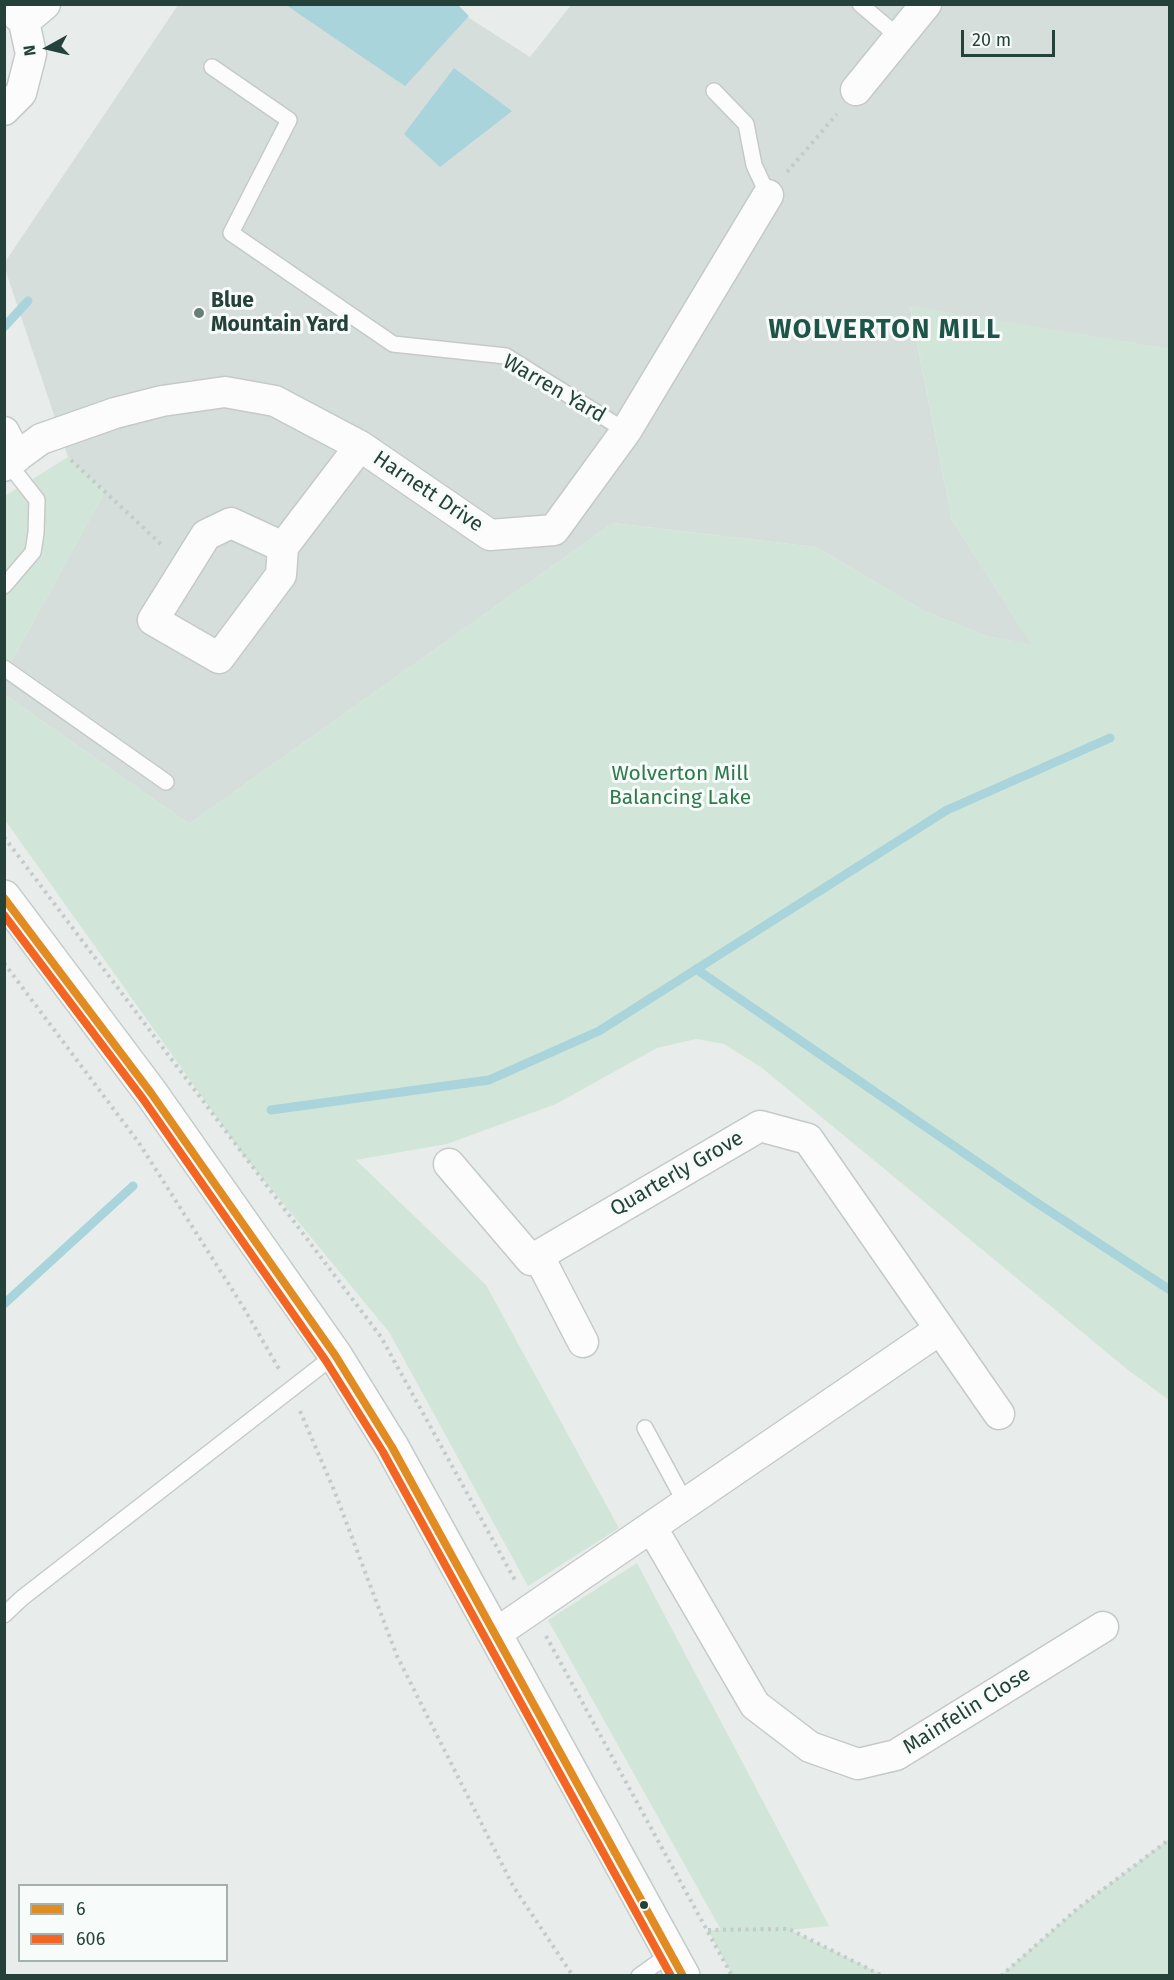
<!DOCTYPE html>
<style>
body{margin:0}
#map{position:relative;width:1174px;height:1980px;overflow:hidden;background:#e8edeb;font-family:"Fira Sans",sans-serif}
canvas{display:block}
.frame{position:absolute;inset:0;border:6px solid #24423a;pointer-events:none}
.legend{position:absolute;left:18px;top:1884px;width:210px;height:78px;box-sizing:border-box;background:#f7fbf9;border:2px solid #a3b1ad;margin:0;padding:8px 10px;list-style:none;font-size:18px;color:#24423a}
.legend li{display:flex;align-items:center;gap:12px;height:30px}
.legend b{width:30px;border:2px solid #a3b1ad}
.north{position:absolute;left:18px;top:18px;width:60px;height:60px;-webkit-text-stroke:4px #f7fbf9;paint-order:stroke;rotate:262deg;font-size:16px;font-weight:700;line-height:24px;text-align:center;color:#24423a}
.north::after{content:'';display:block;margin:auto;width:21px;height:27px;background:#24423a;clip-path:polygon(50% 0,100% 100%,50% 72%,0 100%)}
.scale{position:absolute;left:961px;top:30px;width:94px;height:27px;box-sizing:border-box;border:3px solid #24423a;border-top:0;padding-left:8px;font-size:18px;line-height:21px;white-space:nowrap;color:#24423a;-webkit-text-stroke:4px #f7fbf9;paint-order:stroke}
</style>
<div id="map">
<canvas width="1174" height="1980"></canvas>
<div class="frame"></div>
<ul class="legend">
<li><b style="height:8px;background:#e18c22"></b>6</li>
<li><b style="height:8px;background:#f26522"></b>606</li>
</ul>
<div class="north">N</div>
<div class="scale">20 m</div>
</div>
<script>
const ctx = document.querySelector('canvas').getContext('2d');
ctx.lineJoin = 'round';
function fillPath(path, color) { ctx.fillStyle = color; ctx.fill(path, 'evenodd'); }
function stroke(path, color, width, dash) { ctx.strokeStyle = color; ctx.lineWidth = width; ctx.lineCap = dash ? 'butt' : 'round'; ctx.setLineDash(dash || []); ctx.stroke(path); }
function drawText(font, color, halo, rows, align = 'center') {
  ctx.font = font + ' "Fira Sans",sans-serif'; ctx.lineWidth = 6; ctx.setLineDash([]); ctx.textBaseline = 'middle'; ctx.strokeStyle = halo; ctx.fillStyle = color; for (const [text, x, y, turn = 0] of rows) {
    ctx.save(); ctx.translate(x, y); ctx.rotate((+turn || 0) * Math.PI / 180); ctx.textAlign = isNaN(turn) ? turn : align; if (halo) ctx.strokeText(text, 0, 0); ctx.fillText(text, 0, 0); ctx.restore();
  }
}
fillPath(new Path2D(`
 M178,5H449L530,57L571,5H1169V349L910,307L952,520L1032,645L986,636L924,611L816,547L613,523L189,824L5,695V673L105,491L68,457L5,269V262Z`), '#d6dedb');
fillPath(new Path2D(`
 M910,306L1169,349V1400L1128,1370L762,1068L724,1044L696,1039L657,1048L556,1104L447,1144L356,1160L486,1285L619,1528L528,1586L389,1332L244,1156L5,820V695L189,824L613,523L816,547L924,611L986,636L1031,644L952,520Z
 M68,457L105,491L5,673V496Z
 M637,1563L829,1926L790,1930L883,1975H732L708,1930H721L548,1620Z
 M1169,1839V1975H1001L1077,1909Z`), '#d1e6d8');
fillPath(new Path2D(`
 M286,5H458L469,16L405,86Z
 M454,68L512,111L440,167L404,134Z`), '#a9d4db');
stroke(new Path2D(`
 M4,327L28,301
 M696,969L1031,1199L1170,1290
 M271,1110L489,1080L599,1031L947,810L1110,738
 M4,1304L133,1186`), '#a9d4db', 9);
const lane = new Path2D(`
 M860,4L900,38
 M212,67L289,120L231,233L393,344L506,356L626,431
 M714,91L746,124L754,165L768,195
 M4,586L33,552L36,533L37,500L8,463
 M4,668L166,782
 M645,1428L686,1504
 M4,1615L22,1598L335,1355
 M639,1976L671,1953`);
const street = new Path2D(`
 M24,22L45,4
 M856,90L926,4
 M4,110L21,93L31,54L24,22L6,4
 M4,432L17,457
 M4,466L41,439L115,413L162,401L225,392L275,401L360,446L490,535L554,530L626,431L768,195
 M283,547L231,523L206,535L153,620L219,658L281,575L283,547L360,446
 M449,1164L531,1260L760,1126L808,1139L999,1414
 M538,1255L583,1342
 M652,1528L755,1705L810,1747L858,1764L896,1755L1103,1627
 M495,1634L939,1330`);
const secondary = new Path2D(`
 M4,897L151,1093L335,1355L392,1447L683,1976`);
stroke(lane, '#c5cac8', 18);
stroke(street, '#c5cac8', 33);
stroke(secondary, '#c3cbc8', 36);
stroke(new Path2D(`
 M787,172L837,114
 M71,460L164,547
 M4,837L381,1337L516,1582
 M4,963L139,1143L242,1305L279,1369
 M300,1411L334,1490L397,1656L513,1886L573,1976
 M546,1636L732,1976
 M708,1930L789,1929L883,1976
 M1001,1976L1077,1909L1170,1839`), '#c3ccca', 4, [3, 4.5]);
stroke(lane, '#fcfcfc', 15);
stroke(street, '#fcfcfc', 30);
stroke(secondary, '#fcfcfc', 33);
stroke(new Path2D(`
 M4,898L151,1093L335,1355L392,1447L683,1976`), '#e18c22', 8);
stroke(new Path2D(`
 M4,915L143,1099L326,1361L383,1452L671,1976`), '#f26522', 8);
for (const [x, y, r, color] of [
 [199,313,6,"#697e78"],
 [644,1905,5,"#24423a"]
]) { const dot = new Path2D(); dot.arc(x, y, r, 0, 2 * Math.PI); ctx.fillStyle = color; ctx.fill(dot); stroke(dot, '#f7fbf9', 2); }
drawText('bold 21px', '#24423a', '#f7fbf9', [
 ["Blue",211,301],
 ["Mountain Yard",211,325]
], 'left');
drawText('21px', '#24423a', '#f7fbf9', [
 ["Warren Yard",554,389,30],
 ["Harnett Drive",428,492,34],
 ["Quarterly Grove",677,1174,-30],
 ["Mainfelin Close",967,1711,-32]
]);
drawText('21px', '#2d7a4b', '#f7fbf9', [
 ["Wolverton Mill",680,774],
 ["Balancing Lake",680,798]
]);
ctx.letterSpacing = '1.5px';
drawText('bold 27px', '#1f5548', '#f7fbf9', [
 ["WOLVERTON MILL",885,330]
]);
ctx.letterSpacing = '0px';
</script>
